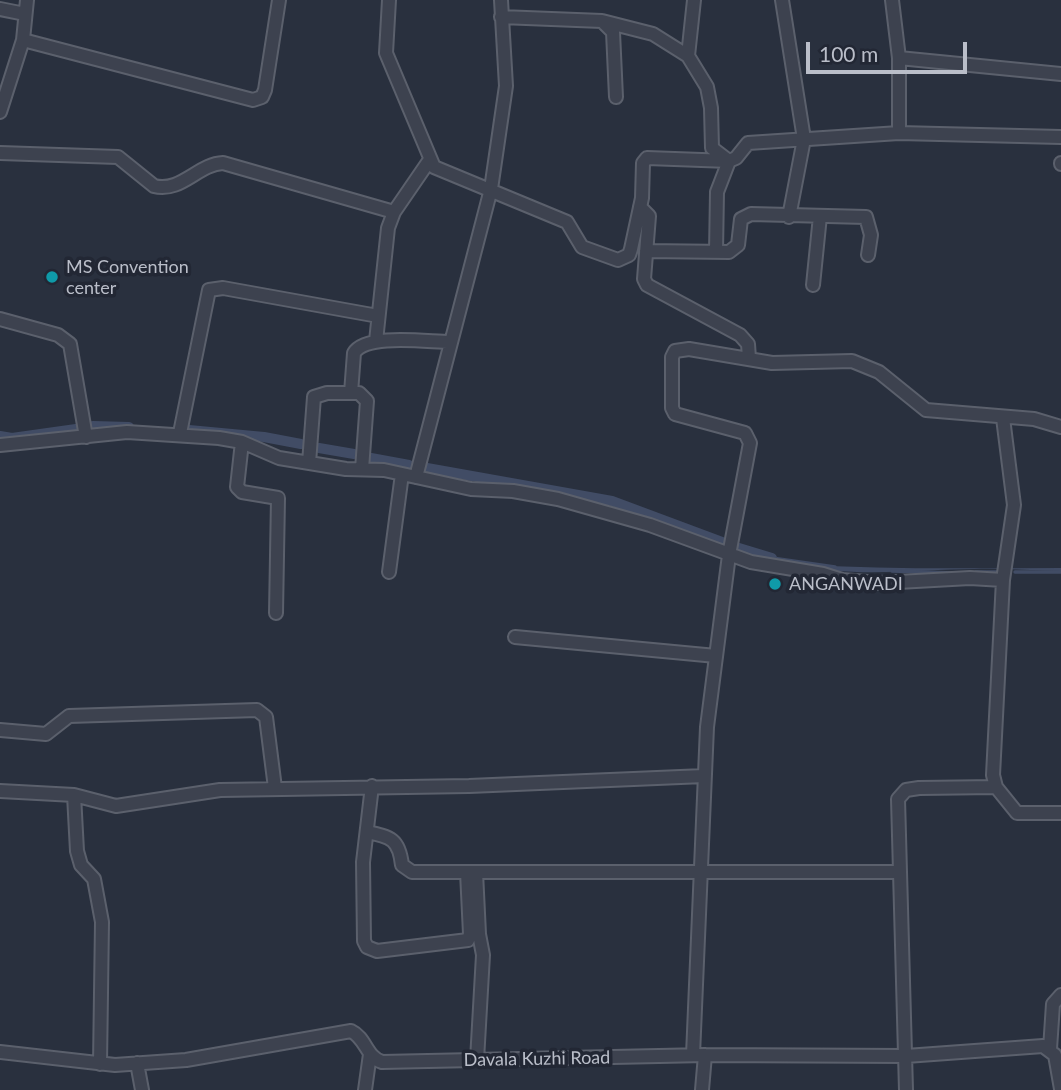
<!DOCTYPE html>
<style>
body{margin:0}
#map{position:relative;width:1061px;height:1090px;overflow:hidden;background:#29303e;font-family:Lato,sans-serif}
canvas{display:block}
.scale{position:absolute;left:806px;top:42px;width:161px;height:32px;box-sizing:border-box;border:4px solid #babec9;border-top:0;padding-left:9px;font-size:21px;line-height:24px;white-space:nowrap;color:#babec9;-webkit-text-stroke:5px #222734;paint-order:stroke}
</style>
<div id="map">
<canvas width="1061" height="1090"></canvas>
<div class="scale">100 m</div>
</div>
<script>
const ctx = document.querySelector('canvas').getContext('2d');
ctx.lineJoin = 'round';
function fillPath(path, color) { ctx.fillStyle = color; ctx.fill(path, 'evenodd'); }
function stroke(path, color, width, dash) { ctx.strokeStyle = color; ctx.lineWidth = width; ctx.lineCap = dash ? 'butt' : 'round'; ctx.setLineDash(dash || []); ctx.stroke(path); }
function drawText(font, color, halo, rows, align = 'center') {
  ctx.font = font + ' Lato,sans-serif'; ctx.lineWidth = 7; ctx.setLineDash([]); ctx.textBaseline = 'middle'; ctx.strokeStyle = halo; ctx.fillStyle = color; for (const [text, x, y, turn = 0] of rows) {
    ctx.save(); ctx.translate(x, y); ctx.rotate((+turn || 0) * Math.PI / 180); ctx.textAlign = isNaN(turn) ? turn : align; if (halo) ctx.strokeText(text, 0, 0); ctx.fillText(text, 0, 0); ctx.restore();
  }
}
fillPath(new Path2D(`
 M797,564C885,570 974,568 1061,568V571C1032,571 1004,568 975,569C920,569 850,579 797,564Z`), '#414c65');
stroke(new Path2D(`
 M772,558L835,567
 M892,571L954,573
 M976,572H999
 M1015,572H1061`), '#414c65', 3.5);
stroke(new Path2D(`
 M93,426L129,427
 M189,430L264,437L301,444
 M0,436L12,438L76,429
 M319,448L354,454
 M371,458L409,465
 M427,468L612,501L722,542
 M739,548L772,558`), '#414c65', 10);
const minor = new Path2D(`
 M389,0L386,53L434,167L567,222L582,247L618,260L629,255L631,249L642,198L643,163L647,158L729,161L736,158L748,143L899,133L1061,137
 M694,0L688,56L707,87L711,108L712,148L729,161L717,192L716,252
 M782,0L804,139L789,217
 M892,0L899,58V133
 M0,9L25,14
 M501,17L602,21L613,32L616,97
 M602,21L653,34L688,56
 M23,40L253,100L262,97L265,90L279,0
 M899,58L1061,74
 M0,112L23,40L27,0
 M0,153L118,157L154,186C181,193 198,164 223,163L394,212
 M1061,163V164
 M641,203L640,207L649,216L644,279L647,285L740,335L748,344L749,358
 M646,251L729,252L738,245L741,219L751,214L866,217L871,235L868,255
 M813,285L820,216
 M0,319L58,335L70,344L86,437
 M376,341L388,228L394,212L429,161
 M351,393L354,353C366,333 428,342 450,342
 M180,433L209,290L223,288L378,316
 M242,442L237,487L242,492L278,498L276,613
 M0,445L127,432L219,438L242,442L279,458L346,469L384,470L471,489L513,491L558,499L650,525L751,562L823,574L842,580L880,583L970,578L1003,580L1014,505L1003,418
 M309,463L314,397L327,393H359L367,401L362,469
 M416,477L491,189L506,86L501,0
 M389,572L402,474
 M1003,580L993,775L996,787L1017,813H1061
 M515,637L716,656
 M0,730L46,734L69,716L257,710L266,717L275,788
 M372,786L363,862L364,941L367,947L377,951L468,940L470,934L467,872
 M0,791L74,795L116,806L220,790L469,786L704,776
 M74,795L77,851L81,865L94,879L102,922L100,1064
 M367,832C391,837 399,839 402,865L412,872H900
 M476,872L479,934L483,955L477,1060
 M1050,1049L1053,1004L1061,995
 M0,1052L115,1065L186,1060L351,1031C366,1038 366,1057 382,1062L705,1055L906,1056L1043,1046L1055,1055L1061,1089
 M693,1055L707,727L729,555L750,443L745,433L675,414L672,408V357L675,351L689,349L772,363L852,361L879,372L926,410L1034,419L1061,427
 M137,1063L142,1090
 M365,1090L370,1054
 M702,1090L705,1055
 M906,1090L898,799L906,790L919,788L996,787`);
stroke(minor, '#5b606c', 16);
stroke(minor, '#3d424f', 12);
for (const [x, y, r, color] of [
 [52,277,7,"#0f9aa8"],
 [775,584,7,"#0f9aa8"]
]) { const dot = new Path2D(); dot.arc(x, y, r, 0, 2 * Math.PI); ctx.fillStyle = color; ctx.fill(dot); stroke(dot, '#222734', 2.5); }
drawText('18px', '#babec9', '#222734', [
 ["MS Convention",66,267],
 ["center",66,288],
 ["ANGANWADI",789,584]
], 'left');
drawText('18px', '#babec9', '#222734', [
 ["Davala Kuzhi Road",537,1059,-1]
]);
</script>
